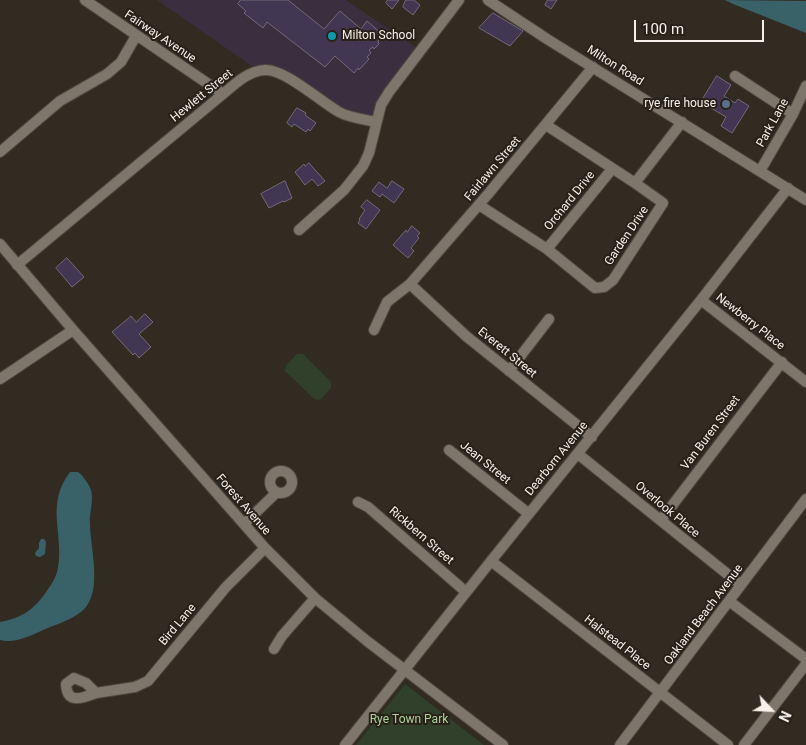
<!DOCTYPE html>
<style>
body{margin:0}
#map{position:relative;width:806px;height:745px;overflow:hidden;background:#322b21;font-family:Roboto,sans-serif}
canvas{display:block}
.north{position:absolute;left:746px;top:685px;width:50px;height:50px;-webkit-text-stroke:4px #282118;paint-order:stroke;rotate:115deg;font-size:14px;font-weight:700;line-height:20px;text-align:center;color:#f5f0e9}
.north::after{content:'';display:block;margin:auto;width:18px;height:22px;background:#f5f0e9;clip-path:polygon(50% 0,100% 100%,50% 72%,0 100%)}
.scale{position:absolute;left:634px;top:20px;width:130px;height:22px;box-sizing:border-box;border:2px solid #f5f0e9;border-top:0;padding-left:6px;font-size:15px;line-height:18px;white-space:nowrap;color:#f5f0e9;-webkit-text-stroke:4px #282118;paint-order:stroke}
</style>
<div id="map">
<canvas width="806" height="745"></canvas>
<div class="north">N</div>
<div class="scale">100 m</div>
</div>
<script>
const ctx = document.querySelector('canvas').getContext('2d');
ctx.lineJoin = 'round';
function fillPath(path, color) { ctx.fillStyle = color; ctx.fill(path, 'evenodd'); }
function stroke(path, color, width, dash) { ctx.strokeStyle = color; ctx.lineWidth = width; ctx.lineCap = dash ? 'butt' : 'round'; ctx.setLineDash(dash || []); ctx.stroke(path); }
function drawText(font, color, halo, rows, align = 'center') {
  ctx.font = font + ' Roboto,sans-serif'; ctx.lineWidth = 4; ctx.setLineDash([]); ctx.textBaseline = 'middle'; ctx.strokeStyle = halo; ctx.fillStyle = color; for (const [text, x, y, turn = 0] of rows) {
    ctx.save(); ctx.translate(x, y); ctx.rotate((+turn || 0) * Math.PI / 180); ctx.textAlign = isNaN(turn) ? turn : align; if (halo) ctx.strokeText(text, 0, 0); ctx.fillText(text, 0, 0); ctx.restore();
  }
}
fillPath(new Path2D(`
 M157,0H346L418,49L383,94L372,117L341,108L276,66L256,69Z`), '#3a2f3e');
fillPath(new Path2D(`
 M297,354H303L331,382V388L320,400L314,399L285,371L286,365Z
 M405,684L484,745H356Z`), '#31402b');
fillPath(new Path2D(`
 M725,0L806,1V33L733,4Z
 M70,472C72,472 76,472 78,472C82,474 90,486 91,490C94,501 89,513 90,524C90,546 102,587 86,607C76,619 57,624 43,630C30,636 14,644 0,640V622C20,618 31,612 44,595C50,586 56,579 58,568C64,533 45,505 70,472Z
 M41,539H44L46,542L45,554L40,557L36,556L35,553L39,548V543Z`), '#386168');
const building = new Path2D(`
 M241,0H288L324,29L340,11L361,29L367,21L382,34L378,38L380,39L378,41L379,44L374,49L373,47L369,50L371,53L367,57L369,59L359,70L358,68L354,73L335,56L325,67L267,22L263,28L244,13L246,11L238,4Z
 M388,0H399L392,9L386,3Z
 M406,0H414L420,5L413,15L403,7Z
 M548,0H557L551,9L545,5Z
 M493,13L523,31L510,46L479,28Z
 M717,76L731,85L724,96L735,103L738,99L749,106L732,133L721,126L726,117L701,102Z
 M297,108L306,113L305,115L316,123L310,131L308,129L306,132L294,124L292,127L287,123Z
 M309,163L325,181L318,186L312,179L305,185L295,172L304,164L305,166Z
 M285,181L292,198L284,202L283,201L269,208L261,194Z
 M392,181L404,189L394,203L382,194L380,197L372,191L379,182L387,188Z
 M367,200L380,210L366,229L358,223L360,220L359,219L365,210L361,207Z
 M412,226L420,233L417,236L419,238L411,248L414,251L408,258L393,245L406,230L407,232Z
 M67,258L84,277L72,287L56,268Z
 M145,314L153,322L139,334L151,347L139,358L135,353L133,355L112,332L131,316L136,322Z`);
fillPath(building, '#423752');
stroke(building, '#706b78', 1);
const minor = new Path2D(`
 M85,0L223,94
 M488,0L547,39L806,200
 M735,76L793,114
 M0,152L60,101L107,74L121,62L136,36
 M760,171L793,114L806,86
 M635,183L682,122
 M479,205L547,249L595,288L604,287L613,280L663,203L635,183L546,125
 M299,230L344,190L363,166L369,153L381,105L389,92L459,0
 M0,244L73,330L265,548L315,598L367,641L503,745
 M547,249L612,169
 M17,265L223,94C235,84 248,71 265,70C285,69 321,102 339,112C350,118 363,119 376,122
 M410,284L466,336L592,437
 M701,300L806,382
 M374,330L387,302L410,284L489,193L593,67
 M509,371L549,319
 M0,379L73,330
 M449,450L529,514
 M578,454L741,585
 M270 482a11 11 0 1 1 22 0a11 11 0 1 1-22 0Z
 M358,502L368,507L466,592
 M661,520L782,362
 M244,524L277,492
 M491,561L728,745
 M729,601L806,659
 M274,649L282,636L315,598
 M74,678L86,683L96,693C82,698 67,705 66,684Z
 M96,693L135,687L148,681L226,587L265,548
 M345,745L491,561L701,300L788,188
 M620,745L806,499
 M744,745L806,664`);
stroke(minor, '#4f4840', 12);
stroke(minor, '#7f766b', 10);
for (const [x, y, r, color] of [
 [332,36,5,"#0f9aa8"],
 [726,104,5,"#5c6f8a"]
]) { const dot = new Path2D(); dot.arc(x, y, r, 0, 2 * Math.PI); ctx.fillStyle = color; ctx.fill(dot); stroke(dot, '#282118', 2); }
drawText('12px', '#f5f0e9', '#282118', [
 ["Milton School",342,36],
 ["rye fire house",716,104,"right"]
], 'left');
drawText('12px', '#f5f0e9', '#282118', [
 ["Fairway Avenue",160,37,34],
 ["Milton Road",615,66,32],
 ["Hewlett Street",202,96,-39],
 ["Park Lane",773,123,-61],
 ["Fairlawn Street",493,169,-50],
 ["Orchard Drive",570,201,-51],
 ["Garden Drive",627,236,-56],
 ["Newberry Place",750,322,38],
 ["Everett Street",507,353,39],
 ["Van Buren Street",711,433,-53],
 ["Dearborn Avenue",557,459,-51],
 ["Jean Street",485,463,39],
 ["Forest Avenue",243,505,49],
 ["Overlook Place",667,510,40],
 ["Rickbern Street",421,536,41],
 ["Oakland Beach Avenue",704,615,-53],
 ["Bird Lane",178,625,-50],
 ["Halstead Place",617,643,38]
]);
drawText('12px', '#add19f', '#282118', [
 ["Rye Town Park",409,720]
]);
</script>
